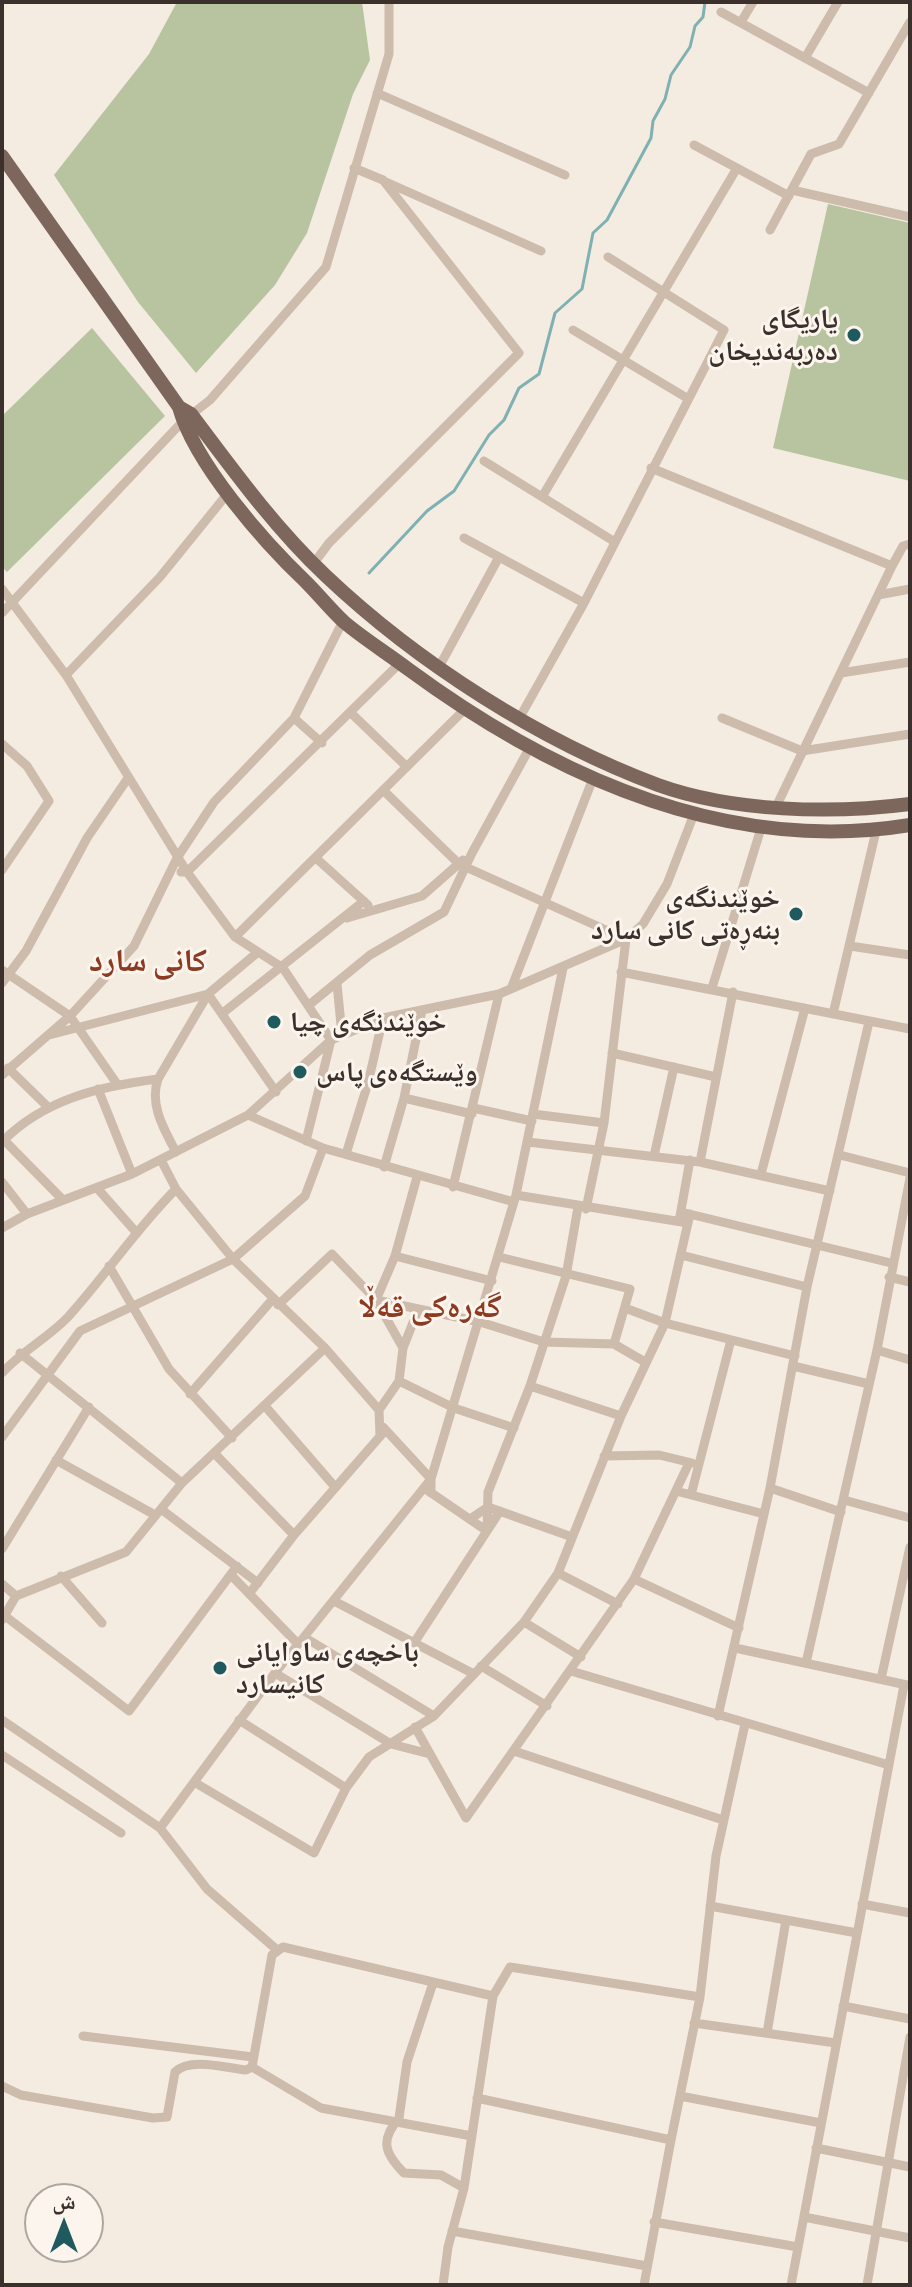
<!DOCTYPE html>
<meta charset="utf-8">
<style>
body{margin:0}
#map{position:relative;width:912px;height:2287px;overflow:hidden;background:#f4ebe1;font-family:Commissioner,"Noto Naskh Arabic",sans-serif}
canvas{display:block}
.frame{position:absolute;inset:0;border:4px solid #3b302b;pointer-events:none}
.north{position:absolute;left:24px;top:2183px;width:80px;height:80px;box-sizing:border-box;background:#fbf5ee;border:2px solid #aea6a0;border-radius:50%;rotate:0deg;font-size:22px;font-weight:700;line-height:32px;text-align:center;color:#3b302b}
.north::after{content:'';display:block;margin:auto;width:28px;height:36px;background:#1f5a5e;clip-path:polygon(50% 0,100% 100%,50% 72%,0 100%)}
</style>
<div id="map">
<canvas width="912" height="2287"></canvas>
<div class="frame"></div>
<div class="north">ش</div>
</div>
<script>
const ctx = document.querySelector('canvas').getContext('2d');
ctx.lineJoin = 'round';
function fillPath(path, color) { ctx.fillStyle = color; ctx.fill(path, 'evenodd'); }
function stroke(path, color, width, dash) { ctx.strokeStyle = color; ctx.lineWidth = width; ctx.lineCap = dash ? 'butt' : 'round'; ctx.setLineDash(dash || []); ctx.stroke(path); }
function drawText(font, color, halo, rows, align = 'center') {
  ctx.font = font + ' Commissioner,"Noto Naskh Arabic",sans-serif'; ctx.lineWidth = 6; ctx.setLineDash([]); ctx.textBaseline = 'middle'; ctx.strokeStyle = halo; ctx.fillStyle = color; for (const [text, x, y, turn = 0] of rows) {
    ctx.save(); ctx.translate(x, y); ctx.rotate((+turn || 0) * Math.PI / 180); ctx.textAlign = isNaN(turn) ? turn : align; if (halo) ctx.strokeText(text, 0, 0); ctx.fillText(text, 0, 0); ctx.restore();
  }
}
fillPath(new Path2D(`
 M177,2H362L370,60L353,94L307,233L275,285L196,373L138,302L54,175L149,54Z
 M828,204L910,223V481L773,448Z
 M92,328L165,416L7,572L2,567V416Z`), '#b8c4a0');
stroke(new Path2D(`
 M369,573L427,511L454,491L489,435L504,420L519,388L539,374L555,313L582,289L593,233L607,220L651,138L653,121L665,99L671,75L690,47L695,26L703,17L705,2`), '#7fb0b2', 3);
stroke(new Path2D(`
 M721,12L869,93
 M741,22L753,2
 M805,58L838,2
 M377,93L565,175
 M694,145L789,196
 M386,182L541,251
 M792,190L910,217
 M770,230L811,154L839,144L910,22
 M573,330L687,398
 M484,461L615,542
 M651,468L892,566
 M542,497L737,168
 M464,538L584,603
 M314,563L329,543L519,353L383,180L354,168
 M2,589L66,675L187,872L235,937L283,968L331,1040L306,1141
 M878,595L910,589
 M2,613L183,421L210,400L326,267L389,54V2
 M439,667L499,557
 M841,673L910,662
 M66,675L160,577L228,493
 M350,712L407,767
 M520,717L584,603L724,330L608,257
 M294,718L322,743
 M722,718L802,751L910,734
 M2,744L27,766L49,801L2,870
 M383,790L459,864L626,939L604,1123L533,1114
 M775,809L892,566L903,546L910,544
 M317,859L368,905
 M181,872H187L400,663
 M347,918L422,896L463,860
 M235,937L463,711
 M850,946L910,955
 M2,970L70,1016L117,1084
 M621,972L910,1029
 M2,983L26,951L87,838L128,778
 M337,984L342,1035
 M712,988L762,825
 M511,989L592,781
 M208,994L276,1092
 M309,1005L370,955L444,912L472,853L529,749
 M224,1012L364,901
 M833,1014L876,831
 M49,1035L208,994
 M612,1053L716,1077
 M8,1068L49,1108
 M2,1075L70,1016L134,946L177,858L214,802L294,718L343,621
 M98,1089L132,1174
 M404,1098L472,1114
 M473,1108L532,1121
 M248,1115L323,1148L514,1202
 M2,1138L63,1200
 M2,1142C44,1099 101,1086 158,1079
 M528,1142L700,1162L830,1191
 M176,1152C164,1129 149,1105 158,1079L208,994L258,952
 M346,1154L368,1083L383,1018
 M840,1155L910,1173
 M654,1156L674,1067
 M161,1160L176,1189L233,1259L325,1348L379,1410L380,1436
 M700,1162L733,992
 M384,1167L404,1098L422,1010
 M761,1174L805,1008
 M417,1177L395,1256L376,1300L480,1322L544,1342L614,1344L645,1362
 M2,1182L27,1214
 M453,1187L499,994
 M97,1188L135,1231
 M516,1195L688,1223
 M586,1209L604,1123
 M681,1212L891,1263
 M680,1216L690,1160
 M2,1228L27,1214L132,1174L248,1115L331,1040L383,1018L499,994L626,939L643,924L667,884L694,814
 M681,1255L807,1287
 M395,1256L492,1281
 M499,1257L630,1289L614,1344
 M109,1266L169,1369L232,1438
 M889,1277L910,1282
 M278,1305L332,1254L376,1300L403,1348
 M625,1308L665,1323L795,1356
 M877,1350L910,1360
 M20,1353L182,1483
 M793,1366L869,1384
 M2,1373C22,1351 48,1338 68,1317C106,1275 136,1229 176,1189
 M399,1381L454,1408L514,1428
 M530,1386L621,1416
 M190,1394L272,1300
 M265,1406L335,1487
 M379,1410L399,1381L403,1348L418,1310
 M383,1427L431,1479V1493
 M2,1437L80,1331L233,1259L305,1196L323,1148
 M214,1453L294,1535
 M604,1456L659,1455L692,1463
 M56,1460L155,1515
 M770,1488L841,1512
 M427,1490L487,1531
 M676,1491L764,1514
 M691,1495L731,1340
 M844,1500L910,1518
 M161,1509L258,1583
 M470,1519L488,1507L572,1537
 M487,1531L488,1492L530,1386L566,1276L578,1207
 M2,1549L89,1407
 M558,1573L618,1604
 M231,1575L298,1644
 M61,1576L102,1623
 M634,1579L739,1628
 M2,1584L16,1596
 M249,1594L294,1535L383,1433
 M334,1601L472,1673
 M5,1616L129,1711L237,1566
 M2,1620L16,1596L126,1552L182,1483L325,1348
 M524,1622L581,1657
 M304,1637L434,1716
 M414,1643L500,1511
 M735,1648L907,1685
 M806,1663L877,1350L910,1178
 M481,1666L547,1706
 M571,1671L889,1765
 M275,1673L391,1744L430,1754
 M881,1679L910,1547
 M718,1716L770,1488L807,1287L869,1022
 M2,1720L160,1828
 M239,1720L346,1788
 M415,1727L466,1818L634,1579L689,1463
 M514,1751L723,1820
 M2,1755L121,1833
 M194,1782L314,1853L346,1788L369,1757L434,1716L524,1622L558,1573L621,1416L665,1323L690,1214
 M862,1904L910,1913
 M710,1906L857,1933
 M276,1949L207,1889L160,1828L275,1673L431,1479L516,1195L563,968
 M433,1983L407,2062L399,2118C381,2139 383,2152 404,2173L441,2175L464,2188
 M493,1996L510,1967L700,1997
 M843,2006L910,2019
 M694,2023L836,2043
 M767,2033L786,1920
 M83,2036L253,2057
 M252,2067L321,2108L472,2136
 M2,2086L21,2095L153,2118L167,2117L175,2072C190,2057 226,2068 246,2070L252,2067L272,1955L283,1947L493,1996L464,2188L448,2247L443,2285
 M680,2096L821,2123
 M477,2098L671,2140L700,1997L716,1856L745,1724
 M816,2148L910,2167
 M804,2217L910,2238
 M654,2222L798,2247
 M452,2231L647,2266
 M644,2285L671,2140
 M791,2285L904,1685
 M867,2285L910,2037`), '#cdbbac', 9);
stroke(new Path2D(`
 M2,156L179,407L191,414C233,470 275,528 326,576C418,663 540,741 658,785C733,812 832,814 910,804
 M179,407C195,464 264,542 306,582C319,595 331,610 344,622C364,639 387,653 408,669C552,775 726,855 910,825`), '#7d675c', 14);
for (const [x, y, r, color] of [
 [854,335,8,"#1f5a5e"],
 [796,914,8,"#1f5a5e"],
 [274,1022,8,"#1f5a5e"],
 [300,1072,8,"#1f5a5e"],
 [220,1668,8,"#1f5a5e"]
]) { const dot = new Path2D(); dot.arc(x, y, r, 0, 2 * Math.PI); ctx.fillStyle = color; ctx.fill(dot); stroke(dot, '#fbf5ee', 3); }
drawText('bold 28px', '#3b302b', '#fbf5ee', [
 ["یاریگاى",838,319,"right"],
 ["ده‌ربه‌ندیخان",838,351,"right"],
 ["خوێندنگەی",780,898,"right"],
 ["بنەڕەتی کانی سارد",780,930,"right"],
 ["خوێندنگەی چیا",290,1022],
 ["وێستگەەی پاس",316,1072],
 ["باخچەی ساوایانی",236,1652],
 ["کانیسارد",236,1684]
], 'left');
drawText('bold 32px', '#8c3b22', '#fbf5ee', [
 ["کانی سارد",148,960],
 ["گەرەکی قەڵا",430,1306]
]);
</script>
